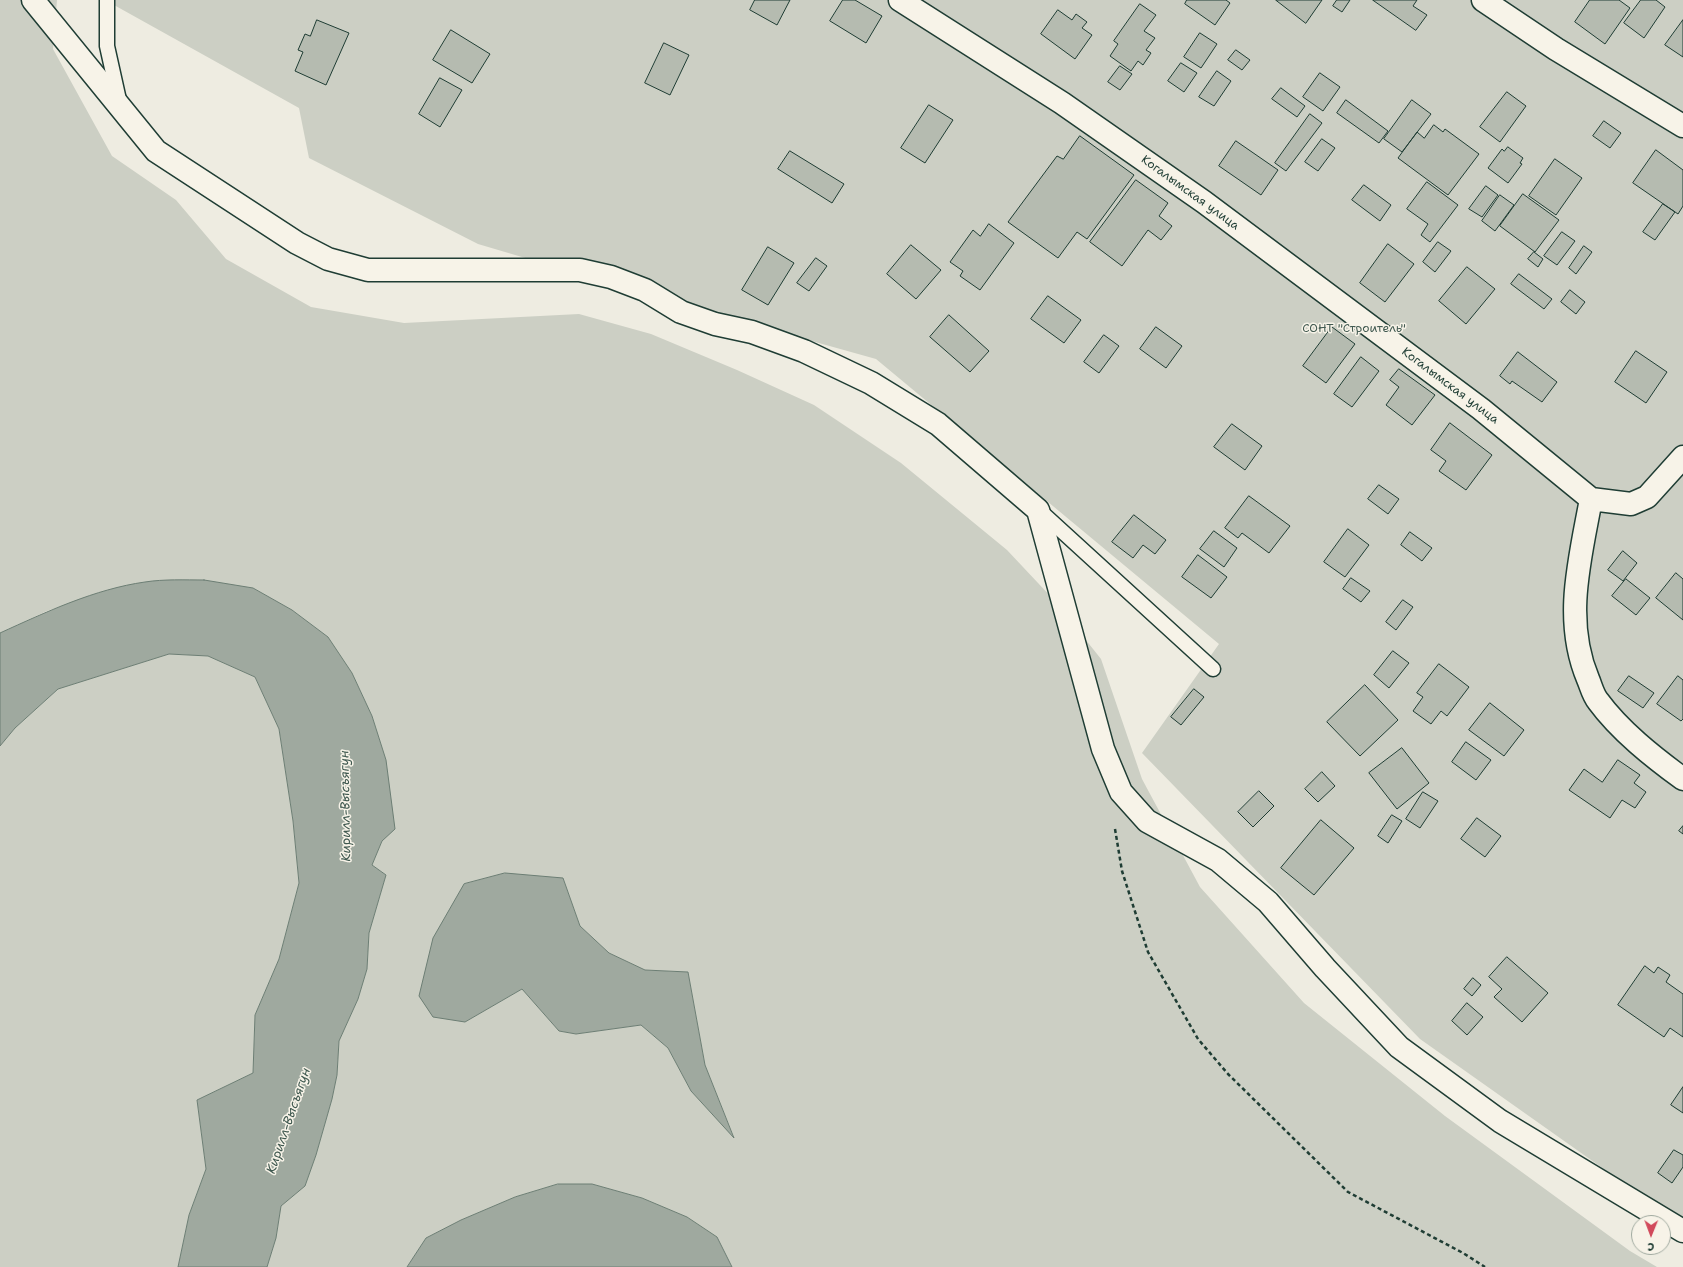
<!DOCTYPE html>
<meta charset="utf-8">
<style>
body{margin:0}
#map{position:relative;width:1683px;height:1267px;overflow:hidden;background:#eeece1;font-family:"Shantell Sans",sans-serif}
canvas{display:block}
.north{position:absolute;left:1631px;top:1215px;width:40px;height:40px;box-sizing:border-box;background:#f7f3e8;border:1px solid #a1aaa0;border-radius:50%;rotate:181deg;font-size:11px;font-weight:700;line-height:16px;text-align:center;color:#1f3d34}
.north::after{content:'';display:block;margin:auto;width:14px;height:18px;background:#d1495b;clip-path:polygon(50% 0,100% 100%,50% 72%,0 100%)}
</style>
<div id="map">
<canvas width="1683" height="1267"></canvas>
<div class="north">С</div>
</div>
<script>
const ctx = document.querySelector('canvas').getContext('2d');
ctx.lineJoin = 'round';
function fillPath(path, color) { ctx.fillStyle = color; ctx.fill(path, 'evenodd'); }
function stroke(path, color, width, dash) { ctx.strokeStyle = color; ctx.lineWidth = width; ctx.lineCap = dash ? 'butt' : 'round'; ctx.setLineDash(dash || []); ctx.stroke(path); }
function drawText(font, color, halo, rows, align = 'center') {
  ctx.font = font + ' "Shantell Sans",sans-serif'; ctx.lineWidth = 3; ctx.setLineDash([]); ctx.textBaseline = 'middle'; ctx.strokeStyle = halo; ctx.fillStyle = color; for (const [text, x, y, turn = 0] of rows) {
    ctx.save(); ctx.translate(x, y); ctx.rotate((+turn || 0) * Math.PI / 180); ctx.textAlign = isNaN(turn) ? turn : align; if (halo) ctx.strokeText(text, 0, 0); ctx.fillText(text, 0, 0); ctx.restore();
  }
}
fillPath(new Path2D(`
 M0,0H57L53,49L112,156L176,200L226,259L311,307L404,323L579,314L651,334L737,370L814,405L901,463L1007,550L1054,600L1101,659L1142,779L1200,887L1304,1003L1445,1116L1630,1251L1657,1267H732L717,1237L687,1217L642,1198L592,1184H558L515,1197L461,1220L426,1238L407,1267H267L276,1238L281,1206L305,1186L316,1155L332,1099L337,1075L339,1041L358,999L367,969L369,933L386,875L372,865L382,841L386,760L372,716L352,673L328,637L292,610L253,588L146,582L107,591L47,611L0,633ZM563,878L580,926L609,953L645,970L688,972L705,1065L734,1137L691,1091L668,1048L641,1025L576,1034L559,1031L522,989L465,1022Z
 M105,0H1683V1225L1420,1039L1142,753L1219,644L876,359L701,310L478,244L309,158L299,108Z
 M169,654L208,656L255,677L279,729L293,821L299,883L279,959L255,1015L253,1073L197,1100L206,1169L189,1215L178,1267H0V746L15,728L58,689Z`), '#cccfc4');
const water = new Path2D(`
 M204,580L253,588L292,610L328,637L352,673L372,716L386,760L395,829L382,841L372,865L386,875L369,933L367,969L358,999L339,1041L337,1075L332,1099L316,1155L305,1186L281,1206L276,1238L267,1267H178L189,1215L206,1169L197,1100L253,1073L255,1015L279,959L299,883L293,821L279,729L255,677L208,656L169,654L58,689L15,728L0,746V633C46,612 95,589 145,582C164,579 185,580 204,580Z
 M505,873L563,878L580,926L609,953L645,970L688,972L705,1065L734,1138L691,1091L668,1048L641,1025L576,1034L559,1031L522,989L465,1022L433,1017L419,996L433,938L464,884Z
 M558,1184H592L642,1198L687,1217L717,1237L732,1267H407L426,1238L461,1220L515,1197Z`);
fillPath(water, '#9fa99f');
stroke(water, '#6c7e74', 1);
const building = new Path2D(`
 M755,0H790L777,25L750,10Z
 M843,0H855L882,16L866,43L830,21Z
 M1187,0H1226L1230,3L1215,25L1185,4Z
 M1276,0H1322L1306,23Z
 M1337,0H1350L1342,12L1333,6Z
 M1373,0H1417L1413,6L1427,15L1416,30Z
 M1590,0H1619L1630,8L1605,44L1575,22Z
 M1641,0H1656L1665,7L1644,38L1624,23Z
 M1140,4L1156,15L1144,31L1155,38L1146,50L1151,53L1143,65L1138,61L1131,71L1110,56L1118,44L1114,41Z
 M1058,10L1072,20L1076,14L1087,22L1082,28L1092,35L1075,59L1041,34Z
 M317,20L349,33L326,85L295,71L303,52L298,50L305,34L310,36Z
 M1683,20V57L1665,45Z
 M451,30L490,54L472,83L433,60Z
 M1200,33L1217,44L1201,68L1184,57Z
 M664,43L689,55L670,95L645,83Z
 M1236,50L1250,60L1242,70L1228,60Z
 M1181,63L1197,73L1184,92L1168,81Z
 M1120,66L1132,74L1120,90L1108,82Z
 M1217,71L1231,81L1214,106L1199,97Z
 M1320,73L1340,87L1323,111L1303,97Z
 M440,78L462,90L440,127L419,114Z
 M1281,88L1305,106L1297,117L1272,99Z
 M1507,92L1526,106L1500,142L1480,127Z
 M1346,100L1388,131L1379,143L1337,113Z
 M1412,100L1431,114L1402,152L1384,139Z
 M929,105L953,120L925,163L901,148Z
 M1310,114L1322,123L1286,171L1275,163Z
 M1604,121L1621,133L1610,148L1593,136Z
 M1434,125L1443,132L1445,129L1479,154L1448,195L1398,158L1417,132L1424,138Z
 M1080,136L1134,175L1087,239L1077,232L1058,258L1008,222L1057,156L1063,159Z
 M1322,139L1335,148L1318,171L1305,162Z
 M1236,141L1278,170L1261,195L1219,166Z
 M1508,147L1523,158L1520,163L1522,164L1508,183L1488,168L1502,149L1504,151Z
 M1656,150L1683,170V206L1678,214L1633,183Z
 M790,151L844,184L832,203L778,169Z
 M1555,159L1582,178L1556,215L1529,196Z
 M1136,180L1168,203L1159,216L1172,226L1161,240L1148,230L1122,266L1090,242Z
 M1427,182L1458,205L1430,242L1421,235L1428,224L1407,209Z
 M1364,185L1391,205L1380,221L1352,200Z
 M1486,186L1498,195L1482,217L1469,209Z
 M1523,194L1559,220L1535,252L1500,226Z
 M1500,195L1514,205L1495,231L1482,221Z
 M1663,204L1675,212L1655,240L1643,232Z
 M989,224L1014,243L980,290L960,276L963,271L950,262L973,230L980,236Z
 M1562,232L1575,241L1557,265L1544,256Z
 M1438,242L1451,251L1435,272L1423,262Z
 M1388,244L1414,264L1385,302L1360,283Z
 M911,245L941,270L916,299L887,274Z
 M1584,246L1592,252L1576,274L1569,268Z
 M768,247L794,263L768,305L742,290Z
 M1534,252L1543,259L1538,267L1528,259Z
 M816,258L827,266L809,291L797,283Z
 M1467,267L1495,289L1466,324L1439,301Z
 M1519,274L1552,299L1544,309L1511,284Z
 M1570,290L1585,302L1576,314L1561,302Z
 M1048,296L1081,320L1064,343L1031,319Z
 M949,315L989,351L970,372L930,337Z
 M1156,327L1182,346L1166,368L1140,349Z
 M1332,327L1355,344L1326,383L1303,366Z
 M1104,335L1119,346L1099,373L1084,362Z
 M1636,351L1667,372L1646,403L1615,382Z
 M1518,352L1557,382L1542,402L1512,381L1510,384L1500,376Z
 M1361,357L1379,371L1352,407L1334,394Z
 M1399,369L1435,395L1412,425L1386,405L1399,387L1390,380Z
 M1450,423L1492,455L1466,490L1439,471L1446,461L1431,450Z
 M1232,424L1262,446L1245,470L1214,447Z
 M1379,485L1399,499L1388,514L1368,499Z
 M1249,496L1290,526L1269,553L1242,533L1238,538L1225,528Z
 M1134,515L1166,540L1155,554L1143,545L1133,558L1112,542Z
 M1348,529L1369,545L1345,577L1324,562Z
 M1214,531L1237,548L1224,567L1200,549Z
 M1410,532L1432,548L1422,561L1401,545Z
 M1623,551L1637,563L1623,581L1608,570Z
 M1198,555L1227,577L1211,598L1182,577Z
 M1676,573L1683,579V620L1656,598Z
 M1351,578L1370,591L1361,602L1343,589Z
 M1626,579L1650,598L1636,615L1612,596Z
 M1403,600L1413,607L1396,630L1386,622Z
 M1393,651L1409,663L1389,688L1374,675Z
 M1439,664L1469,687L1447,716L1441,711L1431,724L1413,711L1423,697L1417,693Z
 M1629,676L1654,693L1643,708L1618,691Z
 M1678,676L1683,680V719L1681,721L1657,704Z
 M1365,685L1398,720L1360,756L1327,722Z
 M1194,689L1204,697L1181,725L1171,717Z
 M1490,703L1524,730L1504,756L1469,730Z
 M1466,742L1491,760L1476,780L1452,762Z
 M1402,748L1429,783L1397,809L1369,773Z
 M1618,760L1640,775L1634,783L1646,792L1635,808L1622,800L1610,818L1569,790L1584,769L1602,782Z
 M1322,772L1335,786L1318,802L1305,789Z
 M1259,791L1274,806L1253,827L1238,812Z
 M1423,792L1438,801L1420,828L1406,819Z
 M1392,815L1402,821L1388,843L1378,836Z
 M1477,818L1501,836L1485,857L1461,839Z
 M1321,820L1354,848L1314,895L1281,868Z
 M1683,826V834L1679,831Z
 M1507,957L1548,993L1522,1022L1494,997L1502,989L1489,977Z
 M1645,966L1654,973L1658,967L1670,975L1666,982L1683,994V1037L1670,1028L1664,1037L1618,1005Z
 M1473,978L1481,985L1472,996L1464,989Z
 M1467,1003L1483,1017L1467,1035L1452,1021Z
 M1683,1087V1113L1671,1105Z
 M1674,1150L1683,1155V1167L1672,1183L1658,1173Z`);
fillPath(building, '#b5bbb0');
stroke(building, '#1f3d34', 1);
const lane = new Path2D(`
 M107,0V46L119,100
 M1040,511L1213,669`);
const street = new Path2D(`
 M33,0L156,151L297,243L328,259L368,270H580L611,277L645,290L681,312L715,324L752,332L804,351L871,383L938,424L1038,510L1103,749L1121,792L1147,821L1218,860L1268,902L1325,968L1399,1047L1500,1121L1683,1231
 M900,0L1062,103L1204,202L1481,409L1591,499
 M1483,0L1556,49L1683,126
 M1591,499C1580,559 1563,620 1588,679C1591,686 1593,695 1598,701C1620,731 1653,757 1683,779
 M1591,499L1631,504L1647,497L1683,457`);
stroke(lane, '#1f3d34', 17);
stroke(street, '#1f3d34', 25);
stroke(new Path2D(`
 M1115,829L1122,871L1148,952L1198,1039L1228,1074L1348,1192L1463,1253L1485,1267`), '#1f3d34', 2.5, [4, 3]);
stroke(lane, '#f7f3e8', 14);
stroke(street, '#f7f3e8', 22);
drawText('12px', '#1f3d34', '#f7f3e8', [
 ["Когалымская улица",1190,193,36],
 ["Когалымская улица",1450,386,37]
]);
drawText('12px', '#425a51', '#f7f3e8', [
 ["СОНТ \"Строитель\"",1354,329]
]);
drawText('italic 13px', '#3f584f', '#f7f3e8', [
 ["Кирилл-Высъягун",346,806,-91],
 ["Кирилл-Высъягун",289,1121,-71]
]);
</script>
